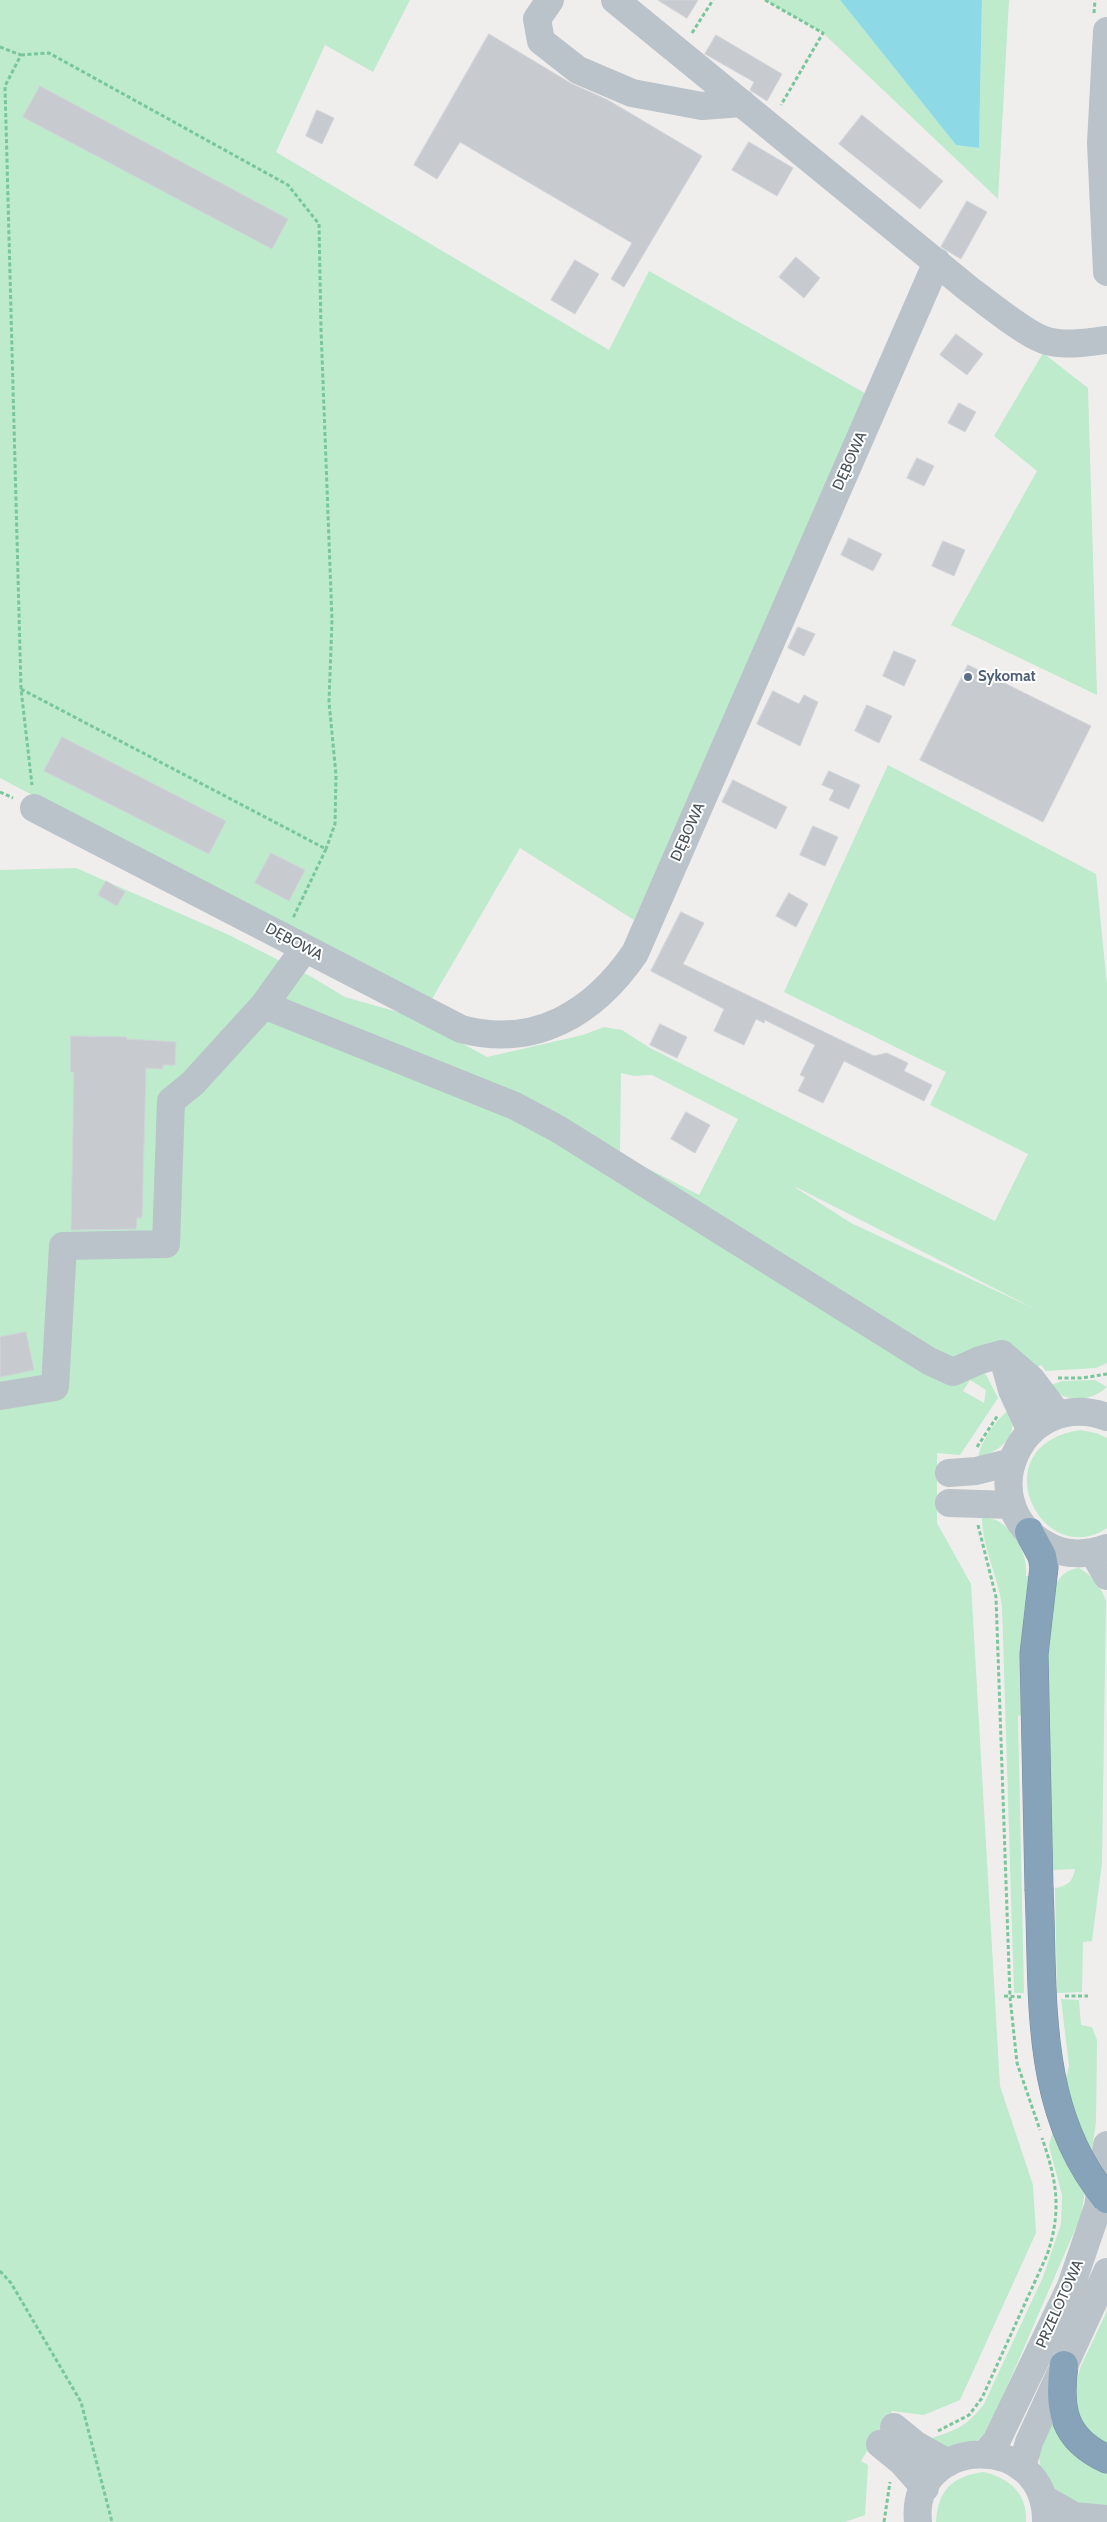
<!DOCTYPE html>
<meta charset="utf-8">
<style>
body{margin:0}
canvas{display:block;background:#f0eded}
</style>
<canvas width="1107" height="2522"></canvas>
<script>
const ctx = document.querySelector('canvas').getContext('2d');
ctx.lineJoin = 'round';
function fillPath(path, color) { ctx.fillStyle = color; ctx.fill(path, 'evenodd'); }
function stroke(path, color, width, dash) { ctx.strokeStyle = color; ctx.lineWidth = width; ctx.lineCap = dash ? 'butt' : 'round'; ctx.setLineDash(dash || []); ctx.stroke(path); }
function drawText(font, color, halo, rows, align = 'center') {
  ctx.font = font + ' Cabin,sans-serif'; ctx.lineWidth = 4; ctx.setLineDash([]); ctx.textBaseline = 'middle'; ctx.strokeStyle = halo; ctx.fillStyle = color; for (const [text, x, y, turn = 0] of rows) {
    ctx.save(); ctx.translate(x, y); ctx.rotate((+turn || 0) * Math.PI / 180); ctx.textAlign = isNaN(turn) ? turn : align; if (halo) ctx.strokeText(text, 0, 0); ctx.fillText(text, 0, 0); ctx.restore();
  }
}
fillPath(new Path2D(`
 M0,0H410L373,72L325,45L276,152L609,350L649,271L870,396L634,920L520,848L429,1004L0,778Z
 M765,0H840L956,145L979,148L982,0H1009L998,199L823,33Z
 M1043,353L1088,388L1097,695L951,625L1037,471L994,436Z
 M888,765L1096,874L1107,985V1363L1096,1368L1046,1371L1041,1365L1033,1370L1020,1352L985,1373L998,1398L960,1455L937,1453V1523L971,1584L1000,2086L1033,2185L1036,2233L960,2400L924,2415L892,2411L861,2461L868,2465L865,2515L845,2522H0V870L76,868L229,935L310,976L345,997L412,1016L487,1057L583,1035L604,1027L622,1030L650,1048L995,1221L1028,1154L930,1105L946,1072L784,992ZM621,1073L634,1076L652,1075L738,1119L699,1195L620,1154ZM796,1188V1187L1035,1309L851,1223ZM970,1380L986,1390L984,1403L963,1391Z
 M1095,1380L1107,1387C1088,1404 1066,1401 1046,1387L1062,1381Z
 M1012,1408C1017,1437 1004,1449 978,1458C981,1441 997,1417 1012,1408Z
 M1080,1430L1096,1433L1107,1438V1528C1042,1572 979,1446 1080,1430Z
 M982,1517C988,1518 996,1519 1001,1523C1017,1534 1028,1557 1026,1576H1030C1021,1623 1019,1667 1021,1715L1018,1716L1024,1993H1014L1002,1606C998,1576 982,1547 982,1517Z
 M1079,1568C1094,1577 1100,1585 1106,1601L1102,1863L1092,1941L1083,1942L1082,1992L1057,1993L1055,1888C1067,1886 1073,1882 1075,1869L1052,1870L1047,1622C1051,1601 1052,1571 1079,1568Z
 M1061,1999L1079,2000L1081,2025L1092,2027L1097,2040L1096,2123L1081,2216L987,2433C972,2448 949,2451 930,2443L932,2438C957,2430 968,2425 984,2404L1043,2277L1061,2224L1062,2195L1049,2146L1069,2066Z
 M1107,2311V2446L1101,2445L1082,2424L1072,2394L1081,2366Z
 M1050,2413L1107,2469V2509L1071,2503L1058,2495L1041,2469L1039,2457Z
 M984,2472C1009,2478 1028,2494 1026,2522H936C938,2490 952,2476 984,2472Z`), '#bdebcc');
fillPath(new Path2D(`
 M840,0H982L979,148L956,145Z`), '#8ddae6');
const building = new Path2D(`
 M658,0H698L687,18Z
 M489,34L572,84L608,100L702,156L624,287L611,279L632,243L460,142L437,179L414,165Z
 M716,35L782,74L767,101L750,90L754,82L705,54Z
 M40,86L288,219L272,249L23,117Z
 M317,110L334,118L322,144L306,136Z
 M862,115L943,181L920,209L839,144Z
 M749,142L793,168L777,196L732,170Z
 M967,201L987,212L961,259L941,247Z
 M796,257L820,278L804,298L779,277Z
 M575,260L599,274L575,314L551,300Z
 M956,334L983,354L967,375L940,355Z
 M959,403L976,412L965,432L948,423Z
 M917,458L934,466L924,486L907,478Z
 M849,538L882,554L873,571L841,555Z
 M943,541L965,550L954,576L932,566Z
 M798,627L815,634L804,656L788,648Z
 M894,651L916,660L904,686L883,676Z
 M968,665L1091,726L1043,822L920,760Z
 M773,691L799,704L804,695L818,702L800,746L757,724Z
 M867,705L892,716L879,743L855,731Z
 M62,737L226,821L209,854L44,771Z
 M829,771L860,785L849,809L829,800L834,790L822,785Z
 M733,780L787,807L776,829L722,802Z
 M813,826L838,837L825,866L800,855Z
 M271,853L305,870L289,901L255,883Z
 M106,881L125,892L117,906L98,895Z
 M789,893L808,904L796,927L776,916Z
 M681,912L704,923L683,964L874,1056L887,1053L908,1063L904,1071L932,1085L924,1101L844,1061L823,1103L798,1091L805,1077L800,1075L815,1045L765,1020L764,1023L756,1019L744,1045L714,1031L724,1009L651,971Z
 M660,1024L687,1037L677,1058L650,1045Z
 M71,1036L127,1037L126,1039L176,1042L175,1065H163V1069L146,1068L142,1218H137L136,1229L71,1230L74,1072H71Z
 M686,1112L710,1125L695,1153L671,1139Z
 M26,1332L34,1370L0,1377V1337Z`);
fillPath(building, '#c7cbd0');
stroke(building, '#d1d4d8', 1);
const highway = new Path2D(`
 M1029,1532L1042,1556L1044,1567L1034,1654L1039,1888
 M1064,2365C1058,2409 1063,2439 1107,2459`);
stroke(highway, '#738ea5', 29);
stroke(new Path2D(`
 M765,0L823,33L781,105
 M1094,13L1095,0
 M692,33L713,0
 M0,47L21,55L5,86L21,689L32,785
 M21,55L49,53L288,185L319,224L321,329L332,620L329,702L336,775L335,824L326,849
 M21,689L326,849L293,918
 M0,792L13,798
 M1058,1378H1082L1107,1374
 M977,1447L998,1415
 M978,1525L996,1597L1010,1997L1017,2063L1040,2130
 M1004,1996L1021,1997
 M1065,1996H1088
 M0,2271L11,2283L81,2402L112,2522
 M938,2431L969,2415L982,2398L1047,2255C1062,2211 1057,2181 1042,2138
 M884,2522L890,2482`), '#78c79a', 3, [4, 2.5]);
stroke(new Path2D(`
 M550,0L537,19L541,41L578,70L632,93L702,106L742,103
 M615,0L970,290C988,303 1024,333 1044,340C1064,347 1087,342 1107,340
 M1107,31L1101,143L1107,272
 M34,808L461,1029C535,1049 594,1013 635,953L937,262
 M264,1005L305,948
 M1002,1354L1031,1379L1058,1415
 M1002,1354L1012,1390L1031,1431
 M0,1396L55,1387L63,1246L166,1244L171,1101L193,1083L264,1005L515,1106L558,1129L929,1361L953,1372L980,1360L1002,1354
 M1107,1417C1021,1386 968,1504 1048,1546C1066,1556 1088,1555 1107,1548
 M949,1473L976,1471L1012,1462
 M949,1503L1012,1505
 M1093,1552L1107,1576
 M894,2427L916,2445L948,2463
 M880,2444L902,2462L925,2488
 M986,2453L996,2442L1071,2286L1098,2207L1107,2145
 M1022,2467L1029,2442L1107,2272
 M1044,2499L1074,2516L1107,2519
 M918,2522C909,2436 1047,2428 1046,2522`), '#b9c3c9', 28);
stroke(highway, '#87a3b9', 28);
const highwayBridge = new Path2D(`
 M1039,1888C1044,1996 1033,2110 1107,2199`);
stroke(highwayBridge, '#738ea5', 29, []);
stroke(highwayBridge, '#87a3b9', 28);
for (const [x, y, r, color] of [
 [968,677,5,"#5c6f8a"]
]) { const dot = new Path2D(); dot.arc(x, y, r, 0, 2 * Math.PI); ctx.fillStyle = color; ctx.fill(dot); stroke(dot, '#fff', 2); }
drawText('15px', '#475259', '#fff', [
 ["DĘBOWA",850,461,-66],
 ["DĘBOWA",688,832,-66],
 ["DĘBOWA",294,942,28],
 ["PRZELOTOWA",1060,2304,-66]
]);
drawText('bold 15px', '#4e5e75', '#fff', [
 ["Sykomat",978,677]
], 'left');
</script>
